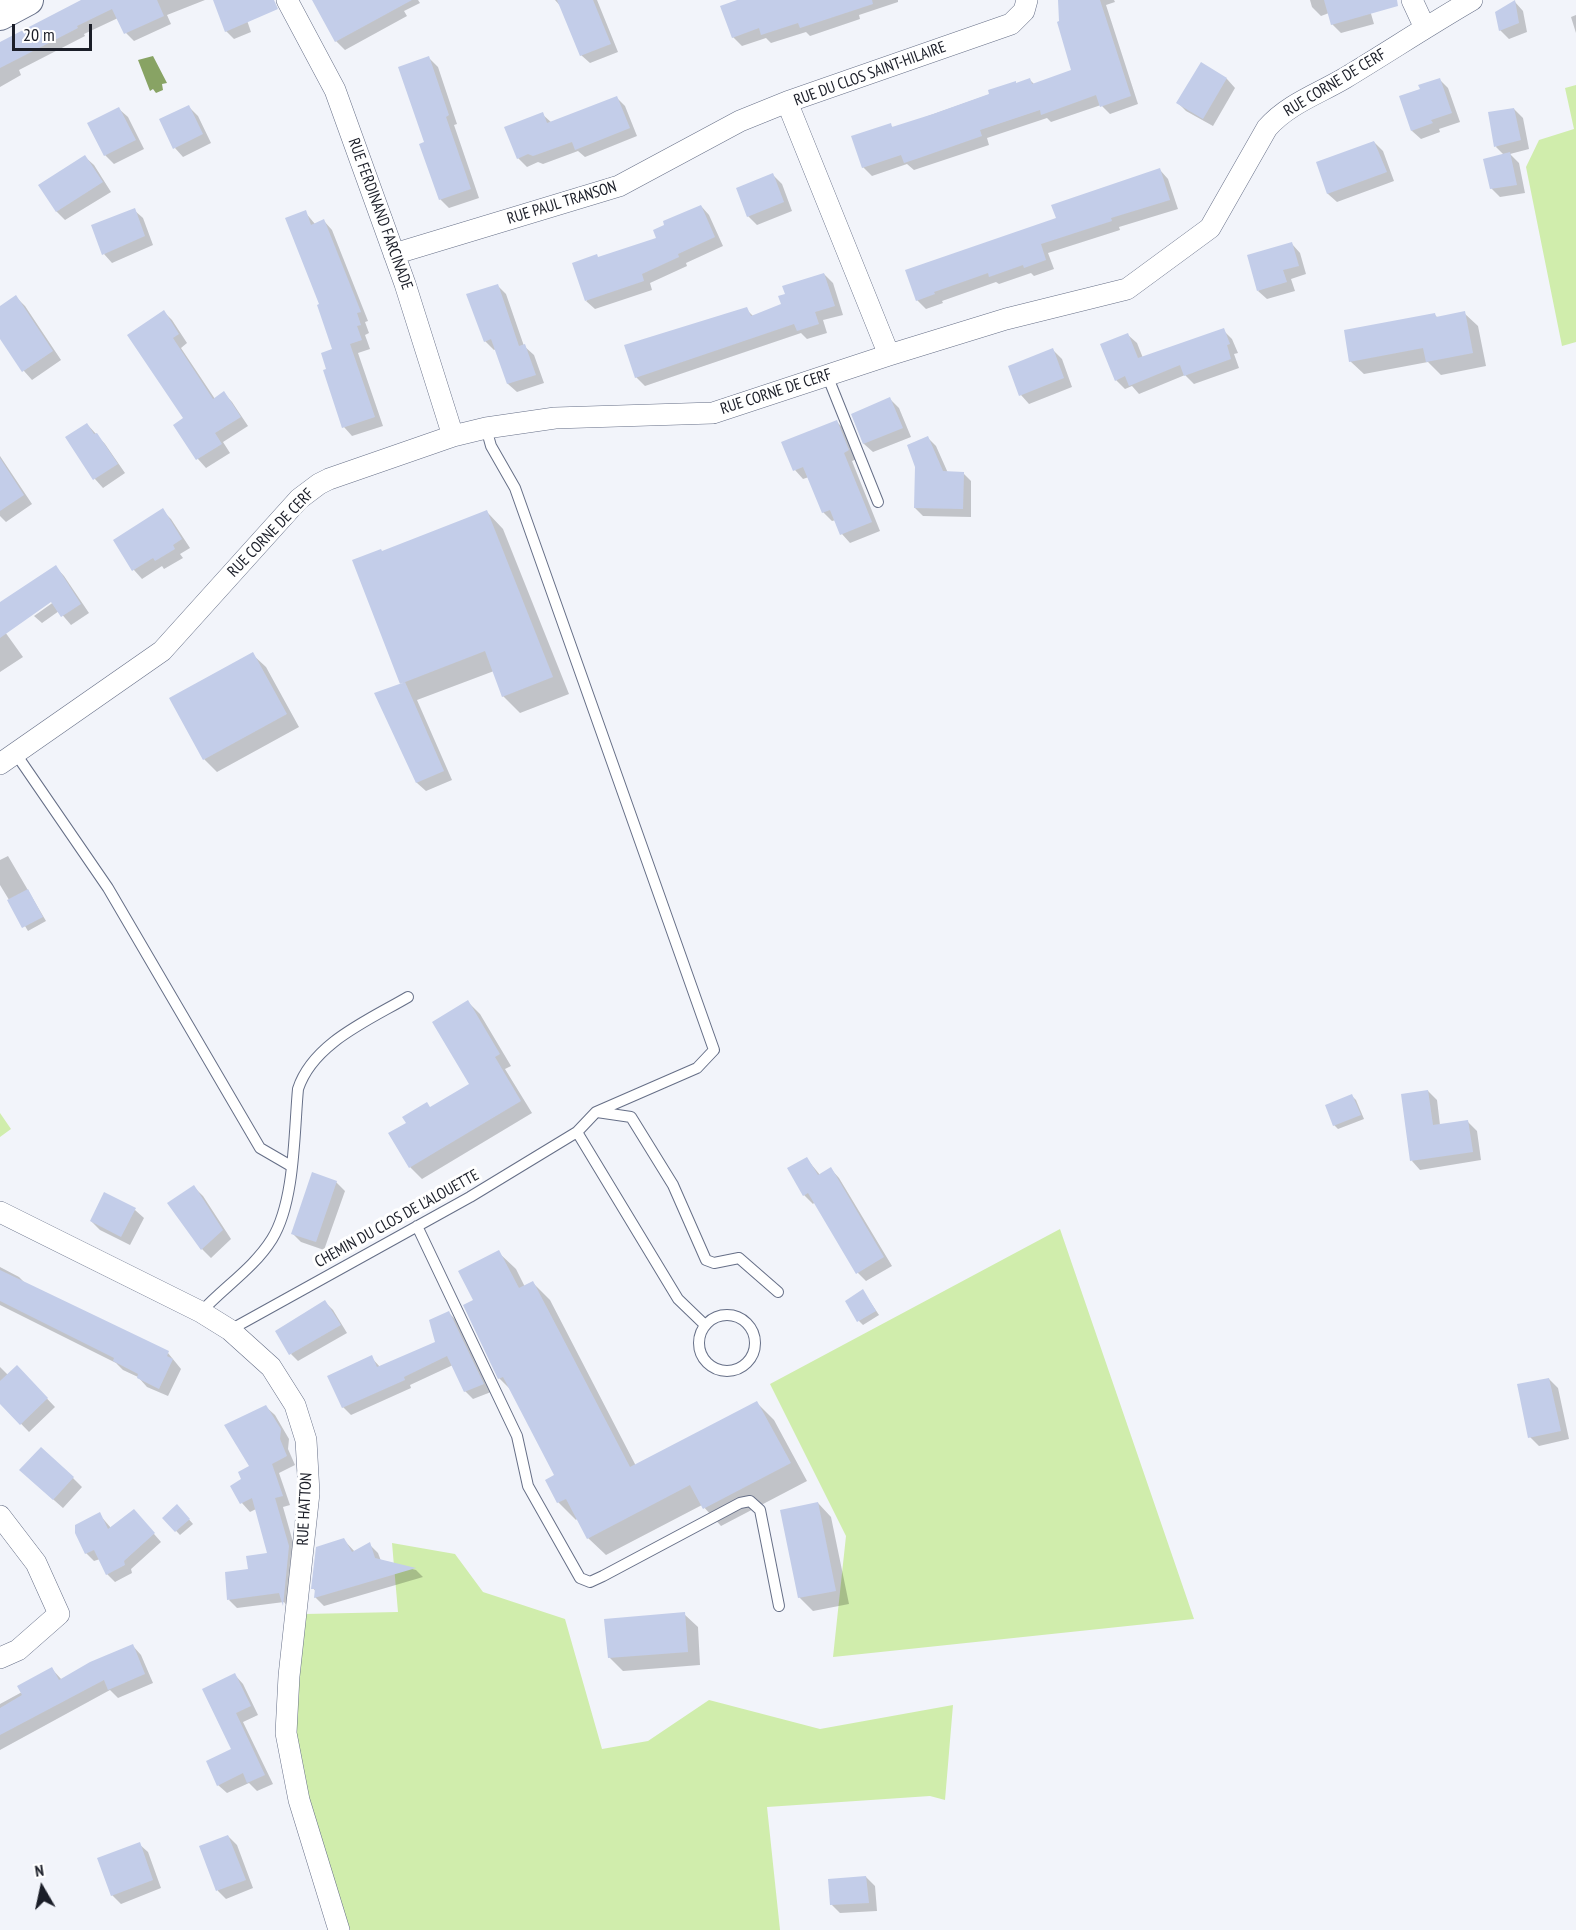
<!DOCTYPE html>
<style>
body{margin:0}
#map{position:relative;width:1576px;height:1930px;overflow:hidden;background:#f2f4fa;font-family:"PT Sans Narrow",sans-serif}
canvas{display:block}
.north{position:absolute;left:12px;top:1858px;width:60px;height:60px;-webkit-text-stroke:4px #fff;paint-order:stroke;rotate:351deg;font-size:16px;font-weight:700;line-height:24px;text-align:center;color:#1b1e28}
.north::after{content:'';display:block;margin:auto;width:21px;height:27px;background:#1b1e28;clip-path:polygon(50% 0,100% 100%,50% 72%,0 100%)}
.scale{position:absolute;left:12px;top:24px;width:80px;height:27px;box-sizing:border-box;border:3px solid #1b1e28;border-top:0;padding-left:8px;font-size:18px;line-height:21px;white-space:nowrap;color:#1b1e28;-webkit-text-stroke:4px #fff;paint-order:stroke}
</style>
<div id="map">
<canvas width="1576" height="1930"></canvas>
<div class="north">N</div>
<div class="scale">20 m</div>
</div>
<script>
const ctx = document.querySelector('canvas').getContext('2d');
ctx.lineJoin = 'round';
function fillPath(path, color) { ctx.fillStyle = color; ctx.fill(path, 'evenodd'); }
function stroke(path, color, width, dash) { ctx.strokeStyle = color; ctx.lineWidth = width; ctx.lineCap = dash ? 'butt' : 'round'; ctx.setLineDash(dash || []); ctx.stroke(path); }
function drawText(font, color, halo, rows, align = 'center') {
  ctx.font = font + ' "PT Sans Narrow",sans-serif'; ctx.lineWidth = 6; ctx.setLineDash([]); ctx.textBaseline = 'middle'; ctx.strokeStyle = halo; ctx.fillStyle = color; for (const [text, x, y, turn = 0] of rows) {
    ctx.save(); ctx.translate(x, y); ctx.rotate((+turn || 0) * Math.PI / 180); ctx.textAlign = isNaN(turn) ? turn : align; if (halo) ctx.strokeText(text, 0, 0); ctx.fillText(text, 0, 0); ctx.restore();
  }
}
fillPath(new Path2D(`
 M1576,85V342L1562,346L1526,167L1539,140L1574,129L1565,88Z
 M0,1113L11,1129L0,1137Z
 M1060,1229L1194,1619L833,1657L846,1536L770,1384Z
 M392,1543L455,1554L483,1592L565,1619L602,1749L648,1741L709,1700L820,1729L953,1705L945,1800L930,1796L767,1807L780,1930H346L291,1770L305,1614L398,1612Z`), '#d0edac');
fillPath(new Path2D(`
 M153,56L167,83L162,84L163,90L156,93L153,89L150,91L138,60Z`), '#88a364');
fillPath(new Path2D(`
 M87,0H205L167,15L171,24L134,41L126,33L118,18L84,34L85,36L19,70L21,75L0,87V45Z
 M214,0H240L251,32L234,39L226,31Z
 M327,0H418L420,3L404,11L407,16L345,50L336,41Z
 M555,0H597L618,52L590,63L581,55L563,9Z
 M742,0H898V2L859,15L860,19L810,36L806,32L771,43L766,38L742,46L733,37Z
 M1059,0H1114L1115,2L1106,5L1138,104L1110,114L1101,105L1051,122L1047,118L987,138L989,145L914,170L907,164L872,176L863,167L890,125L894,128L1030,80L1034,84L1073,71L1061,23Z
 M1310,0H1367L1374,24L1341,33L1332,24L1329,13L1321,16L1312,7Z
 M1515,2L1523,11L1527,32L1509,39L1500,30L1497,12Z
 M1576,15V33L1571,17Z
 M429,58L438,67L457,124L454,125L479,198L449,208L440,199L426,143Z
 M1201,64L1227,79L1235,88L1213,126L1186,111L1178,103Z
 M1440,80L1448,88L1460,122L1439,129L1440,132L1421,139L1412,131L1401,97L1421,90Z
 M617,98L625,106L637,136L585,157L578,151L543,164L538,162L527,167L518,158L542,114L552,123Z
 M189,107L198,116L211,143L183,157L175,148Z
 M119,109L128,117L144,149L114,164L105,155Z
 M1514,109L1523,118L1529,149L1510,154L1519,163L1525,193L1500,197L1491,188L1504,155L1496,147Z
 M1374,142L1383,151L1394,181L1337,202L1328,194L1318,162Z
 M85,157L94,165L111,192L65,220L57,212L40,185Z
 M1160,170L1168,179L1178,209L1119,227L1120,230L1048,253L1054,269L1034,276L1031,273L999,284L996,282L942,301L943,303L926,309L917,300L1058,219Z
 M773,175L782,184L792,211L757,225L748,216Z
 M701,206L709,215L723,246L686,263L687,266L650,283L652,290L595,309L586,301L658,239Z
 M134,210L143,218L153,245L112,263L104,254Z
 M305,212L315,224L324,221L332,230L368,321L365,322L369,333L365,335L370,349L358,353L383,426L352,436L344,427L328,370L334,350L321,305Z
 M1292,244L1300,253L1306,274L1291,279L1295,291L1267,299L1258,291Z
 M824,274L833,283L843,315L823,320L827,333L807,339L801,333L645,386L636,377L746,309L754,317L783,305Z
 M497,285L506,294L524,346L534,355L544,383L517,392L508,384L496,349L494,350L485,341Z
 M16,297L25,306L61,360L32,380L24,371L0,333V308Z
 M164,312L172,320L187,343L181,348L215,399L224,393L232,402L248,426L223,442L230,453L206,468L198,459L175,426L185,419Z
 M1464,313L1478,326L1486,366L1441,375L1428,362L1364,374L1350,361L1435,315L1438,318Z
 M1223,330L1232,339L1238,353L1234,354L1239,368L1194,384L1185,375L1139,394L1132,386L1125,389L1116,380L1128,335L1137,343L1143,358Z
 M1053,350L1062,359L1072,387L1029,404L1021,395Z
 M890,399L899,408L911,437L873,452L864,444L853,415Z
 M836,421L845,430L857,459L852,461L880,531L850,543L842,534L836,520L832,521L823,512L809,477L803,479L795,470Z
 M87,424L105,444L125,473L103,488L95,479Z
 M928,438L936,446L948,473H963L971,481V517L923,516L915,508Z
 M0,456L32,504L6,522L0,516Z
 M162,510L171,519L190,548L180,554L183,558L164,569L162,566L142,579L134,570L115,541Z
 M487,512L503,529L569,694L520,713L503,696L494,671L417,700L452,780L426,791L417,783L376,694L403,685L382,553Z
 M56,567L64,576L89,613L71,625L59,611L42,623L34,616L58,599L56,596Z
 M0,625L23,657L0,672Z
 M252,654L266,667L299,727L217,772L204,759Z
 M8,856L46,921L28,931L0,885V860Z
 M468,1002L480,1014L511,1066L505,1069L532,1113L422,1179L410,1167L408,1124L471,1085Z
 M1428,1091L1437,1100L1440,1125L1468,1122L1477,1131L1481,1160L1420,1170L1412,1161Z
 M1352,1096L1356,1100L1364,1119L1338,1129L1334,1125Z
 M807,1159L820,1175L831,1169L839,1178L892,1266L866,1281L858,1273L815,1202L813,1204L804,1195Z
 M336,1182L345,1191L324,1250L301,1242L292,1233Z
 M194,1187L203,1196L231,1239L211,1258L202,1249L169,1204Z
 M135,1210L144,1218L130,1245L100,1230L91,1221Z
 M498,1252L516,1269L525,1287L533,1283L550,1300L636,1466L757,1403L774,1420L807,1481L721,1526L702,1505L606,1555L588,1538L578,1518L576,1520L558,1502L556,1476L511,1390L499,1378L475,1301Z
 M0,1267L19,1277L27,1285L168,1353L181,1369L168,1396L147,1387L138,1377L123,1370L116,1363L0,1305Z
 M863,1291L879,1315L863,1325L859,1321Z
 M325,1302L333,1310L347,1333L298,1361L291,1354Z
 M449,1313L456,1320L491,1392L473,1399L465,1391L453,1365L410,1385L411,1388L351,1415L343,1407L371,1357L380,1367L437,1343Z
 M0,1367L8,1375L17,1367L55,1407L29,1432L0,1402Z
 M1549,1379L1558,1388L1569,1439L1539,1446L1530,1437Z
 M266,1407L275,1415L289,1439L288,1449L295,1465L279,1473L290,1505L283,1507L297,1556L292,1612L284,1602L237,1608L229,1600L249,1571L269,1554L256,1509L250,1512L242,1503L243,1479L251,1466Z
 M73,1478L82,1487L63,1508L30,1479Z
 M818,1503L831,1517L849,1604L813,1611L799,1597Z
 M181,1510L193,1524L180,1535L164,1518Z
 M99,1514L111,1528L141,1519L161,1542L131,1569L132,1573L115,1582L107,1574L100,1559L94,1561L86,1553L76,1533Z
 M344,1540L355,1552L369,1544L378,1553L381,1561L416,1570L423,1577L324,1606L315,1597L316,1592L313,1588Z
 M684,1614L698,1627L700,1665L623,1671L609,1657Z
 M133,1646L141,1655L153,1683L118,1698L110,1690L0,1750V1704L22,1692L52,1669L62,1680Z
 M235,1675L243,1684L258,1715L243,1722L273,1784L257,1791L249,1783L227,1793L218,1785L233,1749Z
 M228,1836L237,1845L253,1888L226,1899L218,1891L201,1846Z
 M139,1844L148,1852L161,1888L121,1904L112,1895Z
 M866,1877L875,1886L877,1911L840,1913L831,1904Z`), '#0003');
fillPath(new Path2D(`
 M81,0H157L164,16L124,34L112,9L77,26L78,28L0,68V42Z
 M213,0H274L278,9L225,32Z
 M312,0H412L335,42Z
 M557,0H593L611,44L580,56Z
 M737,0H872L873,4L800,28L798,23L761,35L759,28L732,38L720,6Z
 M1058,0H1100L1131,96L1100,107L1096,95L1041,115L1040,110L980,130L982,136L919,158L904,163L901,155L862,168L851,136L891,123L892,127L933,114L989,94L988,90L1016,81V83L1030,78L1032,84L1071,70L1057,22L1059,21Z
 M1324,0H1397L1398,6L1331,25Z
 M1515,0L1519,23L1499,31L1495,12Z
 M429,56L449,115L446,117L471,189L439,200L419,144L424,142L398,67Z
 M1201,62L1227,78L1203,119L1176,103Z
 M1440,78L1452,113L1431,120L1433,123L1411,131L1399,96L1420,89L1418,85Z
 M617,96L630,128L575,150L572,142L533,156L528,154L517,159L504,127L543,112L547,123Z
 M189,105L203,134L173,149L159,119Z
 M119,107L136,140L104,156L87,123Z
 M1514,108L1521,140L1494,147L1488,112Z
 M1374,141L1387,172L1327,194L1316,162Z
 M1510,152L1517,185L1490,189L1483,159Z
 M85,155L103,182L56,212L38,185Z
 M1160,168L1170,200L1111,218L1112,221L1041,244L1046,260L1024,268L1023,265L989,277L988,273L934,292L935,294L916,301L905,270L1056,218L1051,205Z
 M773,173L784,202L747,217L736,188Z
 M701,205L715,237L678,254L679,257L642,274L644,281L585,301L572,263L597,254L598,257L656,238L653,230L664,225L663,221Z
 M135,208L145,236L102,255L91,225Z
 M306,210L311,225L324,219L361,312L357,313L361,325L357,326L362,340L350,344L375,417L342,428L323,370L326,369L321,353L332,349L317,305L319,304L285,218Z
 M1292,242L1299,266L1283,270L1287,282L1257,291L1247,255Z
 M824,273L835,306L815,312L819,324L797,331L794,324L635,378L624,345L747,307L751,316L781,304L778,296L785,294L782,286Z
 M498,284L519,346L525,344L536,375L507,384L491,339L484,342L466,294Z
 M16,295L53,351L22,372L0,339V306Z
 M164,310L179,334L173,338L213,399L224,391L241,417L215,433L222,444L196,460L173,425L183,418L127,335Z
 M1465,311L1473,353L1426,362L1423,348L1349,362L1344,330L1435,313L1436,317Z
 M1224,328L1230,344L1227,345L1231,359L1184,376L1180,365L1129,386L1125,376L1115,381L1100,344L1128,333L1138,358Z
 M1053,348L1064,378L1019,396L1008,366Z
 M890,397L903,428L863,444L851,414Z
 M837,420L849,450L844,453L872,522L840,535L830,510L822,513L803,467L793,471L781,442Z
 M87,423L94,434L97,433L118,464L93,480L65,437Z
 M928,436L943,471L964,472L963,509L914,508L915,467L907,445Z
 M0,458L24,495L0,511Z
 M163,508L182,539L173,545L175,549L155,561L153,558L132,571L113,540Z
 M487,510L553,677L502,697L485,651L400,684L352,560L381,549L382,551Z
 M56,565L81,604L61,617L51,602L0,638V602Z
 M253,652L287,714L203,760L169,698Z
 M405,682L444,771L416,783L374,693Z
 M28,889L43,917L22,928L7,900Z
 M468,1000L500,1054L495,1057L521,1101L409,1168L388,1133L406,1123L402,1117L427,1102L430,1107L469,1084L432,1022Z
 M1428,1090L1433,1125L1468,1120L1473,1152L1410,1161L1401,1094Z
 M1352,1094L1361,1115L1333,1126L1325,1105Z
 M807,1157L818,1175L831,1167L884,1257L856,1274L808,1193L803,1196L787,1168Z
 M312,1172L337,1181L316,1242L291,1234Z
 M194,1185L223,1230L201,1250L167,1203Z
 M104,1192L136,1208L121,1237L90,1221Z
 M499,1250L519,1288L533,1281L630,1467L757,1401L791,1463L703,1509L690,1485L587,1539L566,1499L557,1503L545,1480L554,1475L503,1377L498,1379L463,1305L473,1300L458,1271Z
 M0,1270L169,1351L167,1356L173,1359L159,1389L137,1378L138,1374L113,1361L114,1358L0,1301Z
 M863,1289L876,1311L857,1322L845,1301Z
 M325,1300L341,1325L289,1355L275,1331Z
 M449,1311L484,1384L464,1392L447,1356L404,1377L405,1380L342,1408L327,1376L372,1355L377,1367L435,1342L429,1320Z
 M17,1365L48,1398L20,1425L0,1404V1381Z
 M1549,1378L1561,1431L1528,1438L1517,1384Z
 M266,1405L281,1429L280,1439L287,1456L272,1464L283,1496L275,1498L289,1546L283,1606L279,1593L227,1600L225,1572L248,1569L246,1556L267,1553L252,1498L240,1504L230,1486L241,1479L238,1472L249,1466L224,1425Z
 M41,1447L74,1477L53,1500L19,1470Z
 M818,1502L836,1591L798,1598L780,1510Z
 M177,1504L190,1519L175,1532L162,1518Z
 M134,1509L155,1533L124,1561L125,1565L106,1575L94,1550L85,1554L75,1533V1525L100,1512L108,1529Z
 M344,1538L352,1552L370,1542L375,1558L416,1568L314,1598L315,1589H311L316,1547Z
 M685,1612L688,1652L608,1658L604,1619Z
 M133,1644L145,1674L108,1690L104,1680L0,1735V1708L22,1695L17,1686L52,1667L59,1680L90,1662Z
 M235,1673L251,1706L236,1713L265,1775L247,1783L243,1773L217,1786L206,1761L231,1749L202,1689Z
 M228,1835L246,1880L216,1891L199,1846Z
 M140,1842L153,1880L111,1896L97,1858Z
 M866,1876L869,1903L830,1905L828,1879Z`), '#c3cde9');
const lane = new Path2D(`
 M827,375L878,502
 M16,754L108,888L260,1148L291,1166
 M597,1112L631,1117L673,1185L706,1260L714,1263L739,1258L778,1292
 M577,1132L678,1299L705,1325
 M417,1226L517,1436L528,1486L580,1578L590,1582L603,1576L740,1503L750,1501L760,1510L779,1606
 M201,1312C224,1287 254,1268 272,1239C295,1202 294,1132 298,1089C313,1043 369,1020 408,997
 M699 1343a28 28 0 1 1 56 0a28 28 0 1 1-56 0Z
 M230,1330L470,1197L577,1132L596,1112L697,1068L714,1050L515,488L491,446L486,428`);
const street = new Path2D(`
 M287,0L335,90L405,284L453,436
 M1412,0L1425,28
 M787,102L889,355
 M394,254L619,186L740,121L787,102L1011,24L1024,11L1027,0
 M0,764L162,651L299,499L319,484L329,479L453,436L486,428L555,418L713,413L889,355L1006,319L1127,289L1210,228L1267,128C1288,104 1318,94 1345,78C1388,52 1429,25 1472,0
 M0,1212L201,1312L230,1330L271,1367L295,1405L306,1440L309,1493L289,1676L286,1733L299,1800L339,1930
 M0,1516L36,1563L59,1614L18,1650L0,1658`);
const secondary = new Path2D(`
 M0,15L28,0`);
stroke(lane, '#666f87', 12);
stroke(street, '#666f87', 22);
stroke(secondary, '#666f87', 32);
stroke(lane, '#fff', 10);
stroke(street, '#fff', 21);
stroke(secondary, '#fff', 30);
drawText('16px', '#1b1e28', '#fff', [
 ["RUE DU CLOS SAINT-HILAIRE",870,74,-20],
 ["RUE CORNE DE CERF",1335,83,-31],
 ["RUE PAUL TRANSON",562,203,-17],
 ["RUE FERDINAND FARCINADE",380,214,70],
 ["RUE CORNE DE CERF",776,392,-18],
 ["RUE CORNE DE CERF",271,533,-46],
 ["CHEMIN DU CLOS DE L'ALOUETTE",397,1219,-29],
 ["RUE HATTON",305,1509,-87]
]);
</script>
